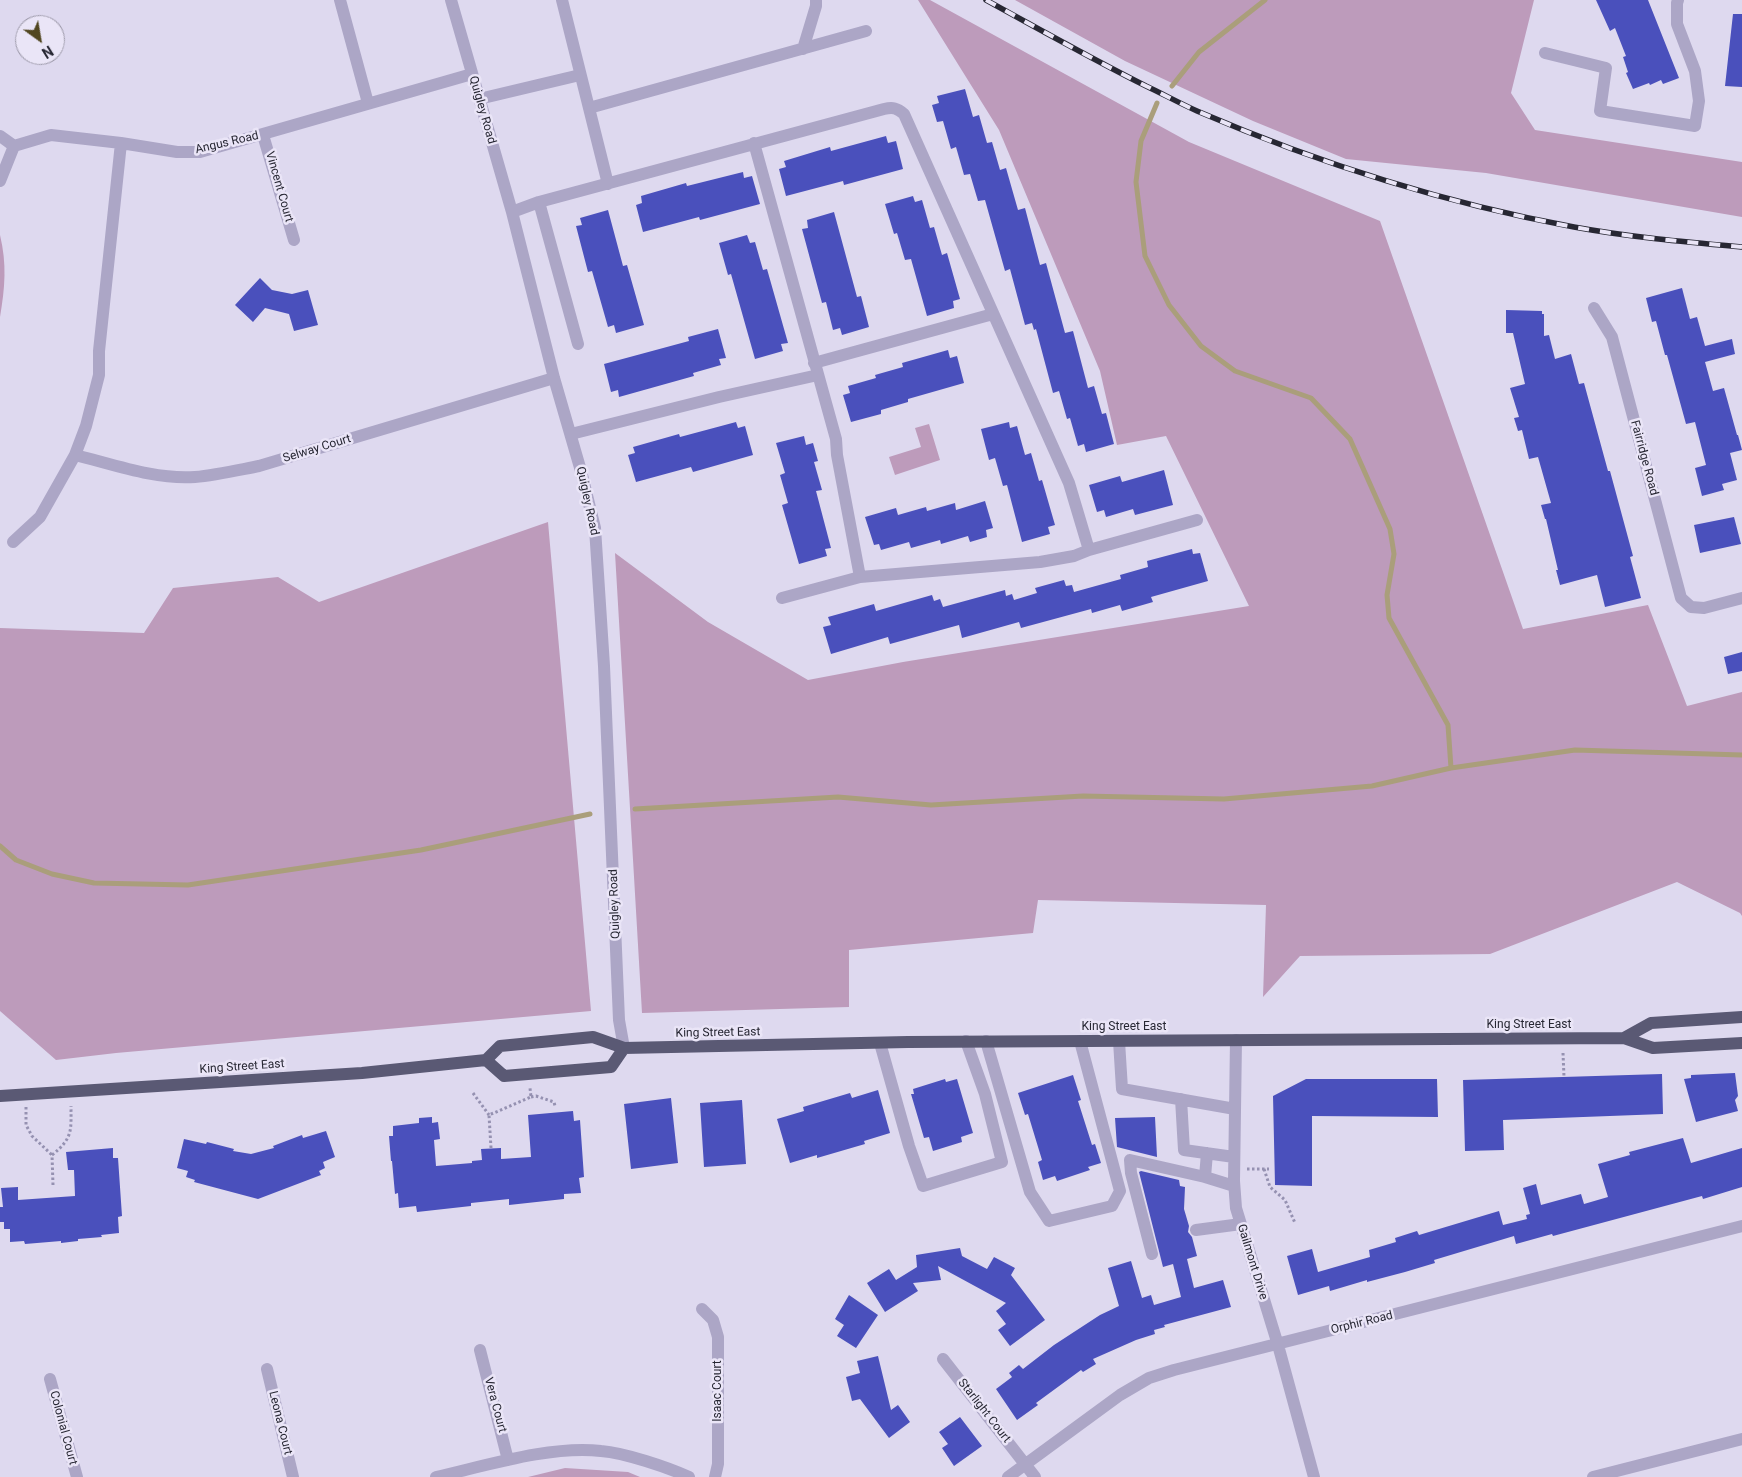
<!DOCTYPE html>
<style>
body{margin:0}
#map{position:relative;width:1742px;height:1477px;overflow:hidden;background:#ded9ef;font-family:Roboto,sans-serif}
canvas{display:block}
.north{position:absolute;left:15px;top:15px;width:50px;height:50px;box-sizing:border-box;background:#eae5f7;border:1px solid #9c99a9;border-radius:50%;rotate:148deg;font-size:14px;font-weight:700;line-height:20px;text-align:center;color:#272733}
.north::after{content:'';display:block;margin:auto;width:18px;height:22px;background:#514620;clip-path:polygon(50% 0,100% 100%,50% 72%,0 100%)}
</style>
<div id="map">
<canvas width="1742" height="1477"></canvas>
<div class="north">N</div>
</div>
<script>
const ctx = document.querySelector('canvas').getContext('2d');
ctx.lineJoin = 'round';
function fillPath(path, color) { ctx.fillStyle = color; ctx.fill(path, 'evenodd'); }
function stroke(path, color, width, dash) { ctx.strokeStyle = color; ctx.lineWidth = width; ctx.lineCap = dash ? 'butt' : 'round'; ctx.setLineDash(dash || []); ctx.stroke(path); }
function drawText(font, color, halo, rows, align = 'center') {
  ctx.font = font + ' Roboto,sans-serif'; ctx.lineWidth = 5; ctx.setLineDash([]); ctx.textBaseline = 'middle'; ctx.strokeStyle = halo; ctx.fillStyle = color; for (const [text, x, y, turn = 0] of rows) {
    ctx.save(); ctx.translate(x, y); ctx.rotate((+turn || 0) * Math.PI / 180); ctx.textAlign = isNaN(turn) ? turn : align; if (halo) ctx.strokeText(text, 0, 0); ctx.fillText(text, 0, 0); ctx.restore();
  }
}
fillPath(new Path2D(`
 M918,0H930L1189,142L1380,221L1523,629L1648,605L1687,706L1742,692V916L1740,913L1677,882L1490,954L1300,956L1263,997L1266,905L1038,900L1033,933L849,950V1007L642,1013L615,553L708,622L808,680L903,662L1249,606L1166,436L1117,445L1100,371L999,130Z
 M1015,0H1534L1511,93L1535,130L1742,162V217L1486,173L1346,159L1253,121L1125,61Z
 M0,235C7,264 5,288 0,317Z
 M929,424L940,460L895,475L889,457L921,447L915,428Z
 M548,522L591,1011L116,1053L56,1060L0,1011V628L144,633L173,588L278,577L319,602Z
 M565,1468L628,1472L640,1477H528Z`), '#bd9bbb');
stroke(new Path2D(`
 M1172,86L1199,52L1265,0
 M1157,103L1141,141L1136,182L1145,256L1169,305L1201,346L1235,371L1311,398L1350,439L1390,529L1394,554L1387,595L1389,618L1448,725L1451,768
 M635,809L838,797L931,805L1083,796L1224,799L1372,786L1451,768L1575,750L1742,755
 M0,846L16,860L52,874L94,883L188,885L421,850L590,814`), '#aa9e7b', 5);
fillPath(new Path2D(`
 M1596,0H1648L1679,78L1663,84L1661,80L1650,85L1649,83L1633,89L1626,73L1628,72L1623,57L1626,56L1615,28L1610,31Z
 M1733,14H1742V87L1725,86Z
 M965,89L973,117L979,115L987,143L992,142L1000,170L1006,168L1018,210L1025,208L1040,265L1046,263L1065,333L1073,331L1088,388L1094,386L1102,414L1106,413L1114,444L1086,452L1084,444L1078,446L1070,418L1067,419L1059,391L1053,393L1036,329L1034,330L1032,323L1025,325L1010,269L1005,271L985,200L978,201L970,174L964,175L956,147L951,149L943,121L937,122L932,105L939,103L937,96Z
 M886,136L888,143L896,141L903,169L844,185L843,181L786,196L779,169L786,167L784,161L830,147L831,151Z
 M743,172L744,178L752,176L760,204L700,220L699,217L643,232L636,205L642,203L641,196L686,183L687,186Z
 M913,196L915,202L922,200L930,228L934,227L942,255L947,253L960,299L953,301L954,308L927,316L911,259L905,260L897,233L894,234L885,204Z
 M608,210L623,266L627,265L644,325L616,333L614,325L608,327L592,271L588,272L576,226L582,225L580,218Z
 M834,212L857,297L861,296L869,327L842,335L840,328L833,330L826,302L822,303L802,229L808,228L807,220Z
 M747,235L750,243L755,242L763,270L767,269L788,343L781,344L783,351L755,359L731,274L728,275L719,243Z
 M260,278L272,290L292,294L308,290L318,325L294,331L289,314L265,308L253,322L235,305Z
 M1682,288L1690,319L1697,317L1705,346L1732,339L1735,354L1705,362L1713,391L1724,388L1737,435H1738L1742,450L1730,453L1737,480L1722,484L1724,490L1702,496L1695,468L1706,465L1695,422L1686,424L1667,355H1665L1656,321L1652,322L1646,298Z
 M1506,310L1542,311V314H1544V336L1549,335L1555,359L1571,354L1579,384L1584,383L1608,471H1610L1633,556L1630,557L1641,598L1605,607L1597,575L1560,585L1556,570H1558L1546,519H1545L1541,505L1551,503L1538,457L1529,459L1522,430L1518,431L1514,418L1519,417L1510,388L1525,384L1513,333H1506Z
 M718,329L726,358L719,359L721,365L693,373L694,376L619,397L618,390L611,392L604,364L689,341L688,337Z
 M948,350L950,358L957,356L964,383L908,399V402L881,410V414L851,422L843,395L850,393L848,386L876,378L875,375L903,367L902,363Z
 M736,422L738,428L745,426L753,455L693,472L691,467L636,482L628,455L635,453L633,447L679,434L680,437Z
 M1009,422L1010,428L1017,426L1025,455L1031,453L1039,481L1042,480L1055,525L1048,527L1050,534L1022,542L1007,485L1003,486L995,458L989,460L981,429Z
 M804,436L806,445L813,443L818,461L814,462L822,490L816,491L831,548L825,549L827,556L799,564L782,505L788,503L780,475L785,473L776,443Z
 M1164,470L1173,505L1135,515L1133,509L1106,517L1104,510L1097,512L1089,485L1120,476L1122,482Z
 M985,501L993,528L986,530L987,537L970,542L968,536L941,544L940,540L911,548L909,542L881,550L879,544L874,545L865,517L896,508L898,515L926,507L927,511L955,503L956,510Z
 M1734,517L1741,544L1700,553L1694,525Z
 M1192,549L1193,554L1200,553L1208,581L1151,597L1153,602L1122,611L1120,605L1092,613L1091,609L1021,628L1019,622L962,638L959,625L890,644L888,637L831,654L823,627L831,625L828,617L846,612L874,604L876,611L932,595L934,601L940,599L943,607L1005,590L1006,596L1012,594L1014,600L1037,593L1035,588L1064,580L1066,586L1072,585L1074,592L1121,579L1120,575L1148,567L1147,561Z
 M1742,652V671L1728,674L1724,657Z
 M1735,1073L1738,1096L1735,1100L1738,1111L1696,1122L1684,1079L1691,1078V1075Z
 M1662,1074L1663,1114L1503,1120L1504,1150L1465,1151L1463,1080Z
 M1073,1075L1081,1100L1078,1101L1092,1145L1095,1144L1101,1163L1088,1167L1090,1170L1057,1181L1055,1176L1043,1180L1038,1162L1042,1160L1028,1114L1025,1115L1018,1093Z
 M945,1079L946,1082L957,1079L973,1133L961,1137L962,1142L933,1151L929,1137L924,1138L911,1094H914L913,1089Z
 M1306,1079H1437L1438,1117L1312,1116V1186L1275,1185L1273,1096Z
 M878,1090L890,1133L864,1141L865,1144L817,1158V1155L790,1163L777,1119L804,1111L803,1107L850,1093L852,1098Z
 M671,1098L678,1163L631,1169L624,1104Z
 M742,1100L746,1164L704,1167L700,1103Z
 M573,1111L574,1121L580,1120L584,1177L579,1178L581,1193L564,1194V1199L509,1205V1199L471,1203V1206L417,1212L416,1206L399,1208L398,1193L395,1194L392,1161H391L389,1136H393V1126L419,1123V1118L432,1117V1123L438,1122L440,1139L434,1140L436,1166L472,1163V1161L482,1160L481,1149L501,1148V1159L531,1157L528,1115Z
 M1155,1117L1157,1157L1117,1147L1115,1118Z
 M326,1131L335,1157L323,1162L325,1168L319,1171L321,1175L258,1199L194,1182L195,1180L186,1177L188,1171L177,1168L184,1139L206,1144L207,1142L234,1149L233,1151L251,1154L274,1148L273,1146L302,1135L303,1138Z
 M1683,1138L1691,1163L1742,1148V1187L1703,1199L1702,1196L1553,1236L1552,1234L1516,1244L1514,1236L1434,1260L1435,1263L1405,1272L1367,1282V1280L1330,1291L1329,1286L1298,1295L1287,1256L1312,1249L1318,1272L1370,1257L1369,1250L1396,1242L1395,1238L1417,1231L1419,1235L1499,1211L1503,1225L1527,1219L1526,1215L1530,1214L1523,1188L1536,1184L1541,1205L1581,1194L1584,1204L1608,1197L1598,1164L1630,1155L1629,1152Z
 M113,1148V1158H118L122,1216L118,1217L119,1233L101,1235L102,1237L78,1239V1241L61,1243V1241L25,1244L24,1241L10,1242V1229H4V1222H0V1207H3L1,1188L18,1187V1200L75,1196L74,1170H68L66,1152Z
 M1141,1171L1179,1180L1180,1186L1185,1187L1184,1209L1189,1226L1188,1232L1192,1237L1197,1256L1187,1259L1194,1288L1223,1280L1231,1307L1164,1325L1165,1327L1154,1330L1155,1334L1136,1340L1093,1359L1096,1364L1083,1372L1081,1370L1036,1403L1038,1405L1017,1420L996,1389L1012,1377L1009,1373L1019,1365L1023,1369L1054,1345L1100,1315L1119,1306L1108,1268L1131,1261L1142,1298L1151,1295L1154,1305L1181,1297L1173,1264L1163,1267L1139,1172Z
 M960,1248L962,1256L987,1269L994,1257L1015,1268L1011,1275L1045,1320L1010,1346L998,1330L1006,1324L996,1311L1006,1303L938,1266L941,1280L913,1283L918,1291L885,1312L867,1283L889,1269L896,1280L917,1267L916,1255Z
 M849,1295L878,1315L856,1348L837,1336L844,1325L835,1319Z
 M878,1356L891,1410L898,1405L910,1422L889,1438L860,1399L852,1401L846,1377L860,1373L857,1361Z
 M960,1417L982,1446L954,1466L942,1448L948,1444L939,1432Z`), '#4a50bc');
stroke(new Path2D(`
 M1563,1053L1564,1077
 M473,1093L489,1115
 M531,1097L536,1096L554,1102L555,1106
 M26,1107V1125L32,1136L52,1155
 M491,1148L489,1115L531,1097L530,1088
 M1247,1169H1269
 M1264,1169L1270,1187L1285,1200L1295,1223
 M53,1185L52,1155C73,1138 71,1131 71,1106`), '#9591b1', 3, [2.5, 2.5]);
stroke(new Path2D(`
 M340,0L368,103
 M451,0L512,212L554,378L581,471L595,528L604,666L619,1020L624,1048
 M562,0L608,184
 M803,49L816,6V0
 M1545,53L1606,68L1600,111L1695,126L1699,101L1695,71L1677,24V3L1678,0
 M479,99L580,75
 M589,108L866,31
 M263,135L294,240
 M0,136L14,146
 M754,143L836,439L837,455L860,577
 M14,146L51,135L121,143L177,152H200L472,74
 M0,181L14,146
 M539,202L578,344
 M512,212L539,202L884,109C893,107 897,108 904,114L1069,483L1089,550
 M1594,308L1612,337L1681,598L1691,607L1704,608L1742,598
 M814,363L993,314
 M571,434L719,397L818,375
 M75,455C112,464 156,480 195,477C216,475 238,470 259,466L554,378
 M13,542L40,517L75,455L86,426L99,375V351L121,143
 M782,598L860,577L1040,562L1074,556L1089,550L1197,520
 M1236,1040L1234,1181L1236,1208L1278,1345L1314,1477
 M986,1041L1030,1192L1049,1221L1112,1206L1120,1191L1080,1041
 M1119,1041L1122,1089L1235,1109
 M880,1043L909,1146L923,1186L1002,1162L985,1094L966,1041
 M1181,1099L1184,1150L1234,1157
 M1205,1177L1207,1153
 M1196,1230L1241,1224
 M1152,1254L1131,1173L1130,1160L1205,1177L1234,1186
 M702,1309L713,1320L718,1337V1464L715,1477
 M480,1350L508,1460
 M943,1359L1035,1477
 M267,1369L293,1477
 M50,1379L77,1477
 M436,1477C485,1466 551,1445 601,1451C625,1453 667,1467 689,1477
 M1008,1477L1120,1395L1149,1378L1174,1370L1742,1226
 M1593,1477L1742,1439`), '#aca6c6', 12);
stroke(new Path2D(`
 M1624,1038L1651,1023L1742,1017
 M486,1060L504,1076L611,1067L624,1048
 M0,1096L362,1073L486,1060L500,1046L593,1037L624,1048L908,1042L1624,1038L1653,1048L1742,1043`), '#5a5974', 12);
const rail = new Path2D(`
 M986,0C1039,29 1092,59 1146,86C1163,94 1179,103 1197,111C1318,163 1444,203 1574,227C1629,237 1686,242 1742,247`);
stroke(rail, '#272733', 5.5);
stroke(rail, '#eae5f7', 4, [11]);
drawText('12px', '#272733', '#eae5f7', [
 ["Quigley Road",482,110,74],
 ["Angus Road",227,143,-13],
 ["Vincent Court",279,187,74],
 ["Selway Court",317,449,-17],
 ["Fairridge Road",1644,458,75],
 ["Quigley Road",587,501,78],
 ["Quigley Road",615,904,-92],
 ["King Street East",1529,1025],
 ["King Street East",1124,1027],
 ["King Street East",718,1033,-1],
 ["King Street East",242,1067,-4],
 ["Gailmont Drive",1252,1262,73],
 ["Orphir Road",1362,1323,-14],
 ["Isaac Court",718,1391,-90],
 ["Vera Court",495,1405,75],
 ["Starlight Court",984,1411,52],
 ["Leona Court",280,1423,76],
 ["Colonial Court",63,1428,75]
]);
</script>
